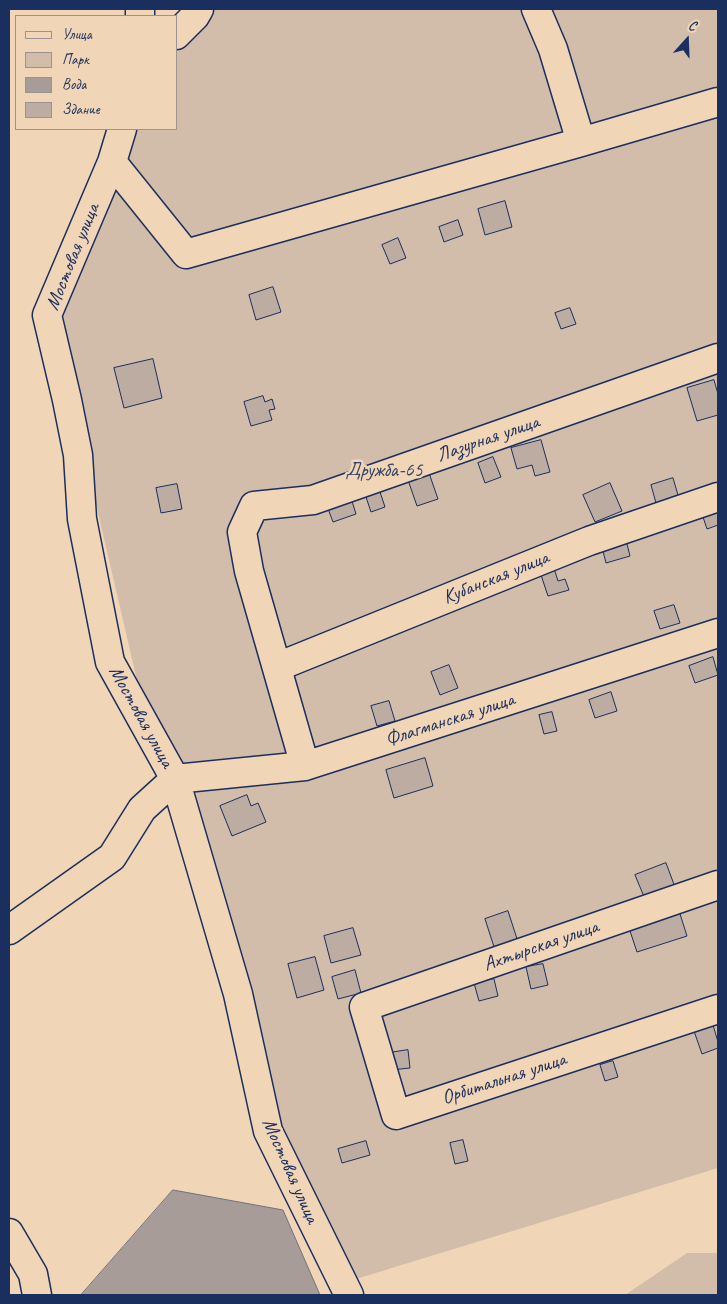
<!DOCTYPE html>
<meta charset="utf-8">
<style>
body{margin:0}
#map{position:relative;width:727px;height:1304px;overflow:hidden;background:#f1d5b7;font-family:Caveat,sans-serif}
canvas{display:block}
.frame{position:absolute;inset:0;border:10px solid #1b2f5e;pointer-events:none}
.legend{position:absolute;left:15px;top:15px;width:162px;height:115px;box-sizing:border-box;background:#f1d5b7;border:1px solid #9b9393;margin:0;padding:6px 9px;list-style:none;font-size:15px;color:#1b2f5e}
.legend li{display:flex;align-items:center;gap:10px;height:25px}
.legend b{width:25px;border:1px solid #9b9393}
.north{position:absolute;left:662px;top:15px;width:50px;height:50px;-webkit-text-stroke:4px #f1d5b7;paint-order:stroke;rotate:20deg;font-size:14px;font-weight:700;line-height:20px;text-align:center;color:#1b2f5e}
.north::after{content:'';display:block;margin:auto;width:18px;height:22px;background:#1b2f5e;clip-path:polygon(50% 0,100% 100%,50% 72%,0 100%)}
</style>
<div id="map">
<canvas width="727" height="1304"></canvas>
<div class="frame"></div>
<ul class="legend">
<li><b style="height:6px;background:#f1d5b7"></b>Улица</li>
<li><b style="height:14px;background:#d1bdaa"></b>Парк</li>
<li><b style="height:14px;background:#a89c98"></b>Вода</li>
<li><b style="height:14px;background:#bcaca1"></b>Здание</li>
</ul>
<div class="north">С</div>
</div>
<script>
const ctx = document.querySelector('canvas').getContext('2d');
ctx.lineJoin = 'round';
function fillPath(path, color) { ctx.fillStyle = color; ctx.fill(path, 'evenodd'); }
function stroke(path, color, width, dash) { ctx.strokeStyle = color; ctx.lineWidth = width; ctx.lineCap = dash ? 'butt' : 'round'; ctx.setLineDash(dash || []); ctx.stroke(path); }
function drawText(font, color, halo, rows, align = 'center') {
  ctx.font = font + ' Caveat,sans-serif'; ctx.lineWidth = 5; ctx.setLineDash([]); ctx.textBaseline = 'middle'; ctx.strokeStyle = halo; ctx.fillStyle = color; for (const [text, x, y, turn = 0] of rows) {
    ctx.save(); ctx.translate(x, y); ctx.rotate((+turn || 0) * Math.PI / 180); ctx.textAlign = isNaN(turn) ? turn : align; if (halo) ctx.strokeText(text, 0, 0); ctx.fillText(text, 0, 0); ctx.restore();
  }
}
fillPath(new Path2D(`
 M183,9H718V1168L343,1283L266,1086L159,775L50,306L129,129H176V23Z
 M687,1253H718V1295H625Z`), '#d1bdaa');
const water = new Path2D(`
 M173,1190L283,1210L320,1295H81Z`);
fillPath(water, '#a89c98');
stroke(water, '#707081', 1);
const building = new Path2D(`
 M505,201L512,227L485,235L478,209Z
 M458,220L463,235L444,242L439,227Z
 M398,238L406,258L390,264L382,245Z
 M273,287L281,312L256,320L249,295Z
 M570,308L576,324L561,329L555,313Z
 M153,359L162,398L124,408L114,368Z
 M714,380L718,394V415L697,421L687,388Z
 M263,396L265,402L272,399L275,409L269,410L272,420L251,426L244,402Z
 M541,440L550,472L535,476L532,465L517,469L511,448Z
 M493,457L501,477L485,483L478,463Z
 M429,473L438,499L417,506L408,480Z
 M673,478L678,495L656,503L651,485Z
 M610,483L622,511L595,522L583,495Z
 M177,484L182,509L161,513L156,488Z
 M379,489L385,507L371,512L365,494Z
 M351,498L356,514L333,522L327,506Z
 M718,504V525L707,529L703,517L709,515L707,508Z
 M625,536L630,556L606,563L601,543Z
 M553,565L558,581L565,579L569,590L548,596L539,569Z
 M674,605L680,623L660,629L654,611Z
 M713,657L718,675L695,683L689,666Z
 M449,665L458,688L440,695L431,672Z
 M611,692L617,711L595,718L589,700Z
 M389,701L395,721L377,726L371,706Z
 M552,712L557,731L544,734L539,715Z
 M425,758L433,786L394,798L386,770Z
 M247,795L251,806L258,803L266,822L232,836L220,806Z
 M666,863L675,887L645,899L635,875Z
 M508,911L519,945L496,953L485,919Z
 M680,914L687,936L637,952L630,931Z
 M353,928L361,955L331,963L324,936Z
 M315,957L324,990L297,998L288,964Z
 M543,964L548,985L531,989L526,967Z
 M355,970L361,993L338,999L332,977Z
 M494,979L498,996L479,1001L474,983Z
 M713,1025L718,1042V1048L702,1054L694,1031Z
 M408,1050L410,1068L391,1070L389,1053Z
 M613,1061L618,1077L605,1081L600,1065Z
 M463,1140L468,1161L455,1164L450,1143Z
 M366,1141L370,1155L342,1163L338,1149Z`);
fillPath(building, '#bcaca1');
stroke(building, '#1b2f5e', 1);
const minor = new Path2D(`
 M536,9L553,49L581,142
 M140,16V9
 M176,35L195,16L199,9
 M122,129L112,162L47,315L67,400L78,455L82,519L110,662L175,779L238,994L268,1131L349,1295
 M112,162L186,254L581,142L718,102
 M277,667L589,541L718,497
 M305,766L249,571L242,532L254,506L313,500L718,358
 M718,885L364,1007L396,1115L718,1009
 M9,930L112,857L142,809L175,779L305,766L718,633
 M9,1233L33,1274L37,1295`);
stroke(minor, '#1b2f5e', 31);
stroke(minor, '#f1d5b7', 28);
drawText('20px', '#1b2f5e', '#f1d5b7', [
 ["Мостовая улица",73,257,-68],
 ["Лазурная улица",488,439,-19],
 ["Кубанская улица",496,578,-22],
 ["Мостовая улица",141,717,61],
 ["Флагманская улица",450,720,-18],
 ["Ахтырская улица",541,946,-19],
 ["Орбитальная улица",504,1079,-18],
 ["Мостовая улица",290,1171,66]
]);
drawText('20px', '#364469', '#f1d5b7', [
 ["Дружба-65",384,471]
]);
</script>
